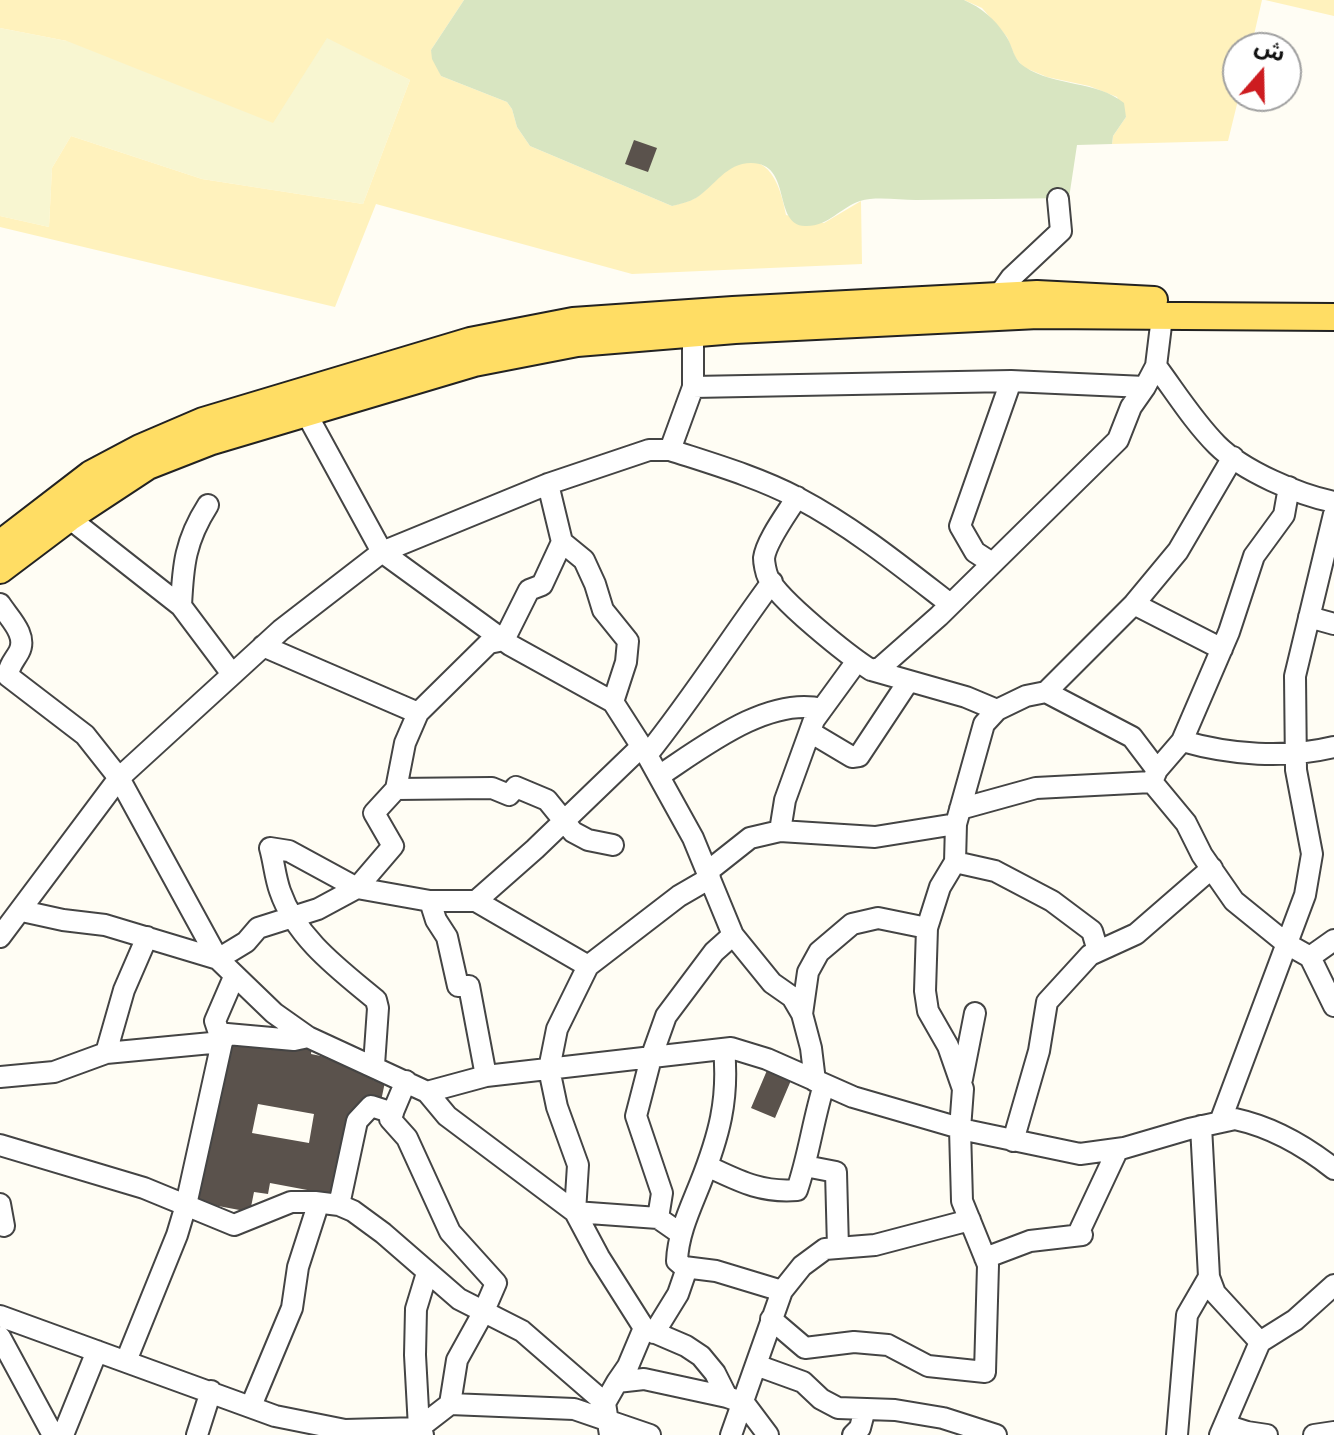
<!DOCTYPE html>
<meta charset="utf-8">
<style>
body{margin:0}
#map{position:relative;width:1334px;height:1435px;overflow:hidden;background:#fffdf4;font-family:Spectral,"Noto Sans Arabic",serif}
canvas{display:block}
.north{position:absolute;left:1222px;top:32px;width:80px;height:80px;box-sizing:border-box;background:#fff;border:2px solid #a0a0a0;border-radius:50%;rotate:20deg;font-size:22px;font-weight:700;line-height:32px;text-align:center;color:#111}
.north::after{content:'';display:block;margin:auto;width:28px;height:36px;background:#cd1c20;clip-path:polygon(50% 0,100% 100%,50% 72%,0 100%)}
</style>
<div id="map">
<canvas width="1334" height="1435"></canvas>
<div class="north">ش</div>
</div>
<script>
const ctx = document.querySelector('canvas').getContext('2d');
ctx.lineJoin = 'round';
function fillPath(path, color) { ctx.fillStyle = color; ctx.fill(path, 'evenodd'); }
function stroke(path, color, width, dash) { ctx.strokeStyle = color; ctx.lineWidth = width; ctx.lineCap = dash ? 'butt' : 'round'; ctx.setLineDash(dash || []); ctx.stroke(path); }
fillPath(new Path2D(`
 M0,28L67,41L327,37L410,80L363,204L202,179L71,136L52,168L49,227L0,216Z`), '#f8f6d1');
fillPath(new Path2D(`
 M0,0H464L431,50L441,76L507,102L512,109L517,127L530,146L672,206C680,203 690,202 697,197C709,189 718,175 731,168C768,146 781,187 786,215L824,223L861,201L862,264L632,274L376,204L335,307L0,227V216L49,227L52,168L71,136L202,179L363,204L410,80L327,38L273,123L67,41L0,28Z
 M964,0H1262L1251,48H1238L1239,96L1228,141L1112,144L1113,136L1126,117L1117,97L1089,86L1047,77L1023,67L1015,57L1007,37L982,8Z
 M1265,0H1334V16Z`), '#fff2bd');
fillPath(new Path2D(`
 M464,0H964C982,8 995,19 1006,36C1013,46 1013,60 1025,67C1055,87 1096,80 1124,103L1126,117L1113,136L1112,144L1077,145L1069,198C1018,199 967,199 916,200C899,200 876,196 860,201C841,207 828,227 805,226C772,225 793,163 751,163C726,163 715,186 696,198C689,202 680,204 672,206L530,146L517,127L512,109L507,102L441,76L432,59L431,50Z`), '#d8e5c1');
fillPath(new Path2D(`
 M634,140L657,148L648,172L625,164Z
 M227,1037L312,1048L311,1054L375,1067L373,1080L385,1082L381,1101L365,1098L362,1110L354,1108L334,1195L270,1183L268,1194L254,1192L250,1212L197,1202ZM258,1104L314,1114L309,1143L252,1133Z
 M768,1068L792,1078L775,1118L751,1108Z`), '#5a524c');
const minor = new Path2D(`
 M998,296L1011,278L1061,231L1058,199
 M1156,366C1176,393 1194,422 1217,445C1243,471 1299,495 1334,502
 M693,387L1011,381L1145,387
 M306,413L382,552L510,645L613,702L647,755L693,838L733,935L772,983L792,997L802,1014L811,1048L815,1081
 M670,450C713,464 758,477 798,498C853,527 901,566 950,604
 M548,484L562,542L584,560L595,584L603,610L628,641L626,662L613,702
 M1289,487L1284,515L1254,556L1229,632L1182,741L1157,770L1152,782L1186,823L1202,855L1234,901L1287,944L1310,957L1334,1006
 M797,497C788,512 766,541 764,558C764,563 766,573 768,577C777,599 849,656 871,670L966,697L997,710
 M69,518L181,606L232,674
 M562,542L542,585L529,590L504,640L489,643L418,713L405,743L396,789L492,788L509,795L516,787L547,800L573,832L588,840L613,845
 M992,563L975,552L960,526L1011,381
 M0,604C9,618 28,635 19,652C14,661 9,665 8,676L85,735L119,778L218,959L246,942L258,928L318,909L357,888L393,846L374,813L396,789
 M1134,604L1222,649
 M181,606C183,565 185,541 208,505
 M1309,617L1334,624
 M263,646L418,713
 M871,670L880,668L939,616L1118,440L1131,407L1145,387L1156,366L1162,317
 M1046,692L1132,737L1157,770
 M810,732L852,757L859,756L908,682
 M1182,741C1231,755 1285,759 1334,747
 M647,755C692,699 730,639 772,582
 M659,776C703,747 768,696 822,709
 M960,809L1036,788L1152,782
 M780,831L785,800L814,720L857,661
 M955,862L995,871L1052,901L1092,931L1098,951
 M707,872L750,838L780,831L875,837L956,824
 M710,878L679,896L588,966L557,1029L549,1069L557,1107L578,1165L575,1212L599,1257L644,1328L686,1346L701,1356L715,1373L727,1397
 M430,901L436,920L447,937L458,986H469L486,1076
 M476,901L535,849L642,746
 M22,911L63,920L105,925L218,959L274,1013L308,1037L427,1092L447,1116L575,1212L658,1218L681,1234
 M0,937L119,778L281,630L382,552L548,484L649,450H670L693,387V334
 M1310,957L1334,940
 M802,1014L808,972L819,952L852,924L878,918L927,928
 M724,1049C729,1100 719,1136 700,1184C690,1209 678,1234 677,1261L684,1267L716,1271L782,1291
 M106,1053L124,990L147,937
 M374,1065L378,1008L376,1000C340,970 296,938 280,891C275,877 274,862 270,848L289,851L357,888L430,901H476L588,966
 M0,1077L54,1072L106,1053L222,1042L227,1034L294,1040L308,1037
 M962,1079L975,1013
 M406,1081L390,1119L407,1138L450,1232L496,1283L483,1313L457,1360L450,1404L419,1428L423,1435
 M427,1092L486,1076L731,1048L767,1059L853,1097L970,1131L1080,1154L1124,1148L1189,1129L1235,1119C1272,1127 1305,1146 1334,1169
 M1220,1122L1305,895L1312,854L1296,770L1295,676L1334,514
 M1201,1126L1209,1277L1215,1293L1260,1342
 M1013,1141L1039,1051L1047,1002L1090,955L1136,934L1212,868
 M0,1145L144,1188L234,1225L291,1202H315L339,1205L353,1211L383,1233L459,1299L522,1331L605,1403
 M707,1166C739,1181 761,1193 797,1190C809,1155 813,1120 824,1085
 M805,1166L836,1172L838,1248
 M0,1204L4,1226
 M339,1205L357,1121L371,1106L393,1113
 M658,1218L662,1193L636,1116L651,1058L666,1016L714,952L733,935
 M985,1258L1030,1241L1082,1235L1079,1232L1118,1149
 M0,1316L275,1416L345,1430L419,1428L415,1355L416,1309L427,1273
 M771,1319L805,1348L854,1342L888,1345L928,1366L985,1372L988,1265L962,1201L960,1129L963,1089L948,1046L928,1011L925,991L927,928L940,887L955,862L956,824L984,724L997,710L1026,696L1046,692L1134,604L1178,551L1233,457
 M654,1333L678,1294L687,1268
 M0,1337L53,1435
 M126,1361L177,1235L186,1205L222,1042L215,1021L234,977
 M756,1365L803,1382L821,1399L838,1408L895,1410L943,1418L996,1435
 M617,1382L628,1366L644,1328
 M450,1404L574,1409L650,1435
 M251,1406L292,1308L298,1267L316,1211L315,1202
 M1225,1425L1247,1432L1267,1435
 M63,1435L97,1351
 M197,1435L211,1391
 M610,1435L605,1403L617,1382L644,1379L727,1397L744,1403L768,1435
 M731,1435L782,1291L802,1266L825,1249L875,1245L970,1220
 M853,1435L860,1428L865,1409
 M1177,1435L1187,1315L1209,1277
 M1220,1435L1260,1342L1295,1320L1334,1285
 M1314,1435L1334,1432`);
const major = new Path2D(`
 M0,544L91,474L140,448L203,421L470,341L573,321L733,310L1037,294L1154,300
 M0,570L69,518L148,466L212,441L474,363L577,343L735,330L1038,315L1334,317`);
stroke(minor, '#444', 24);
stroke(major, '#222', 30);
stroke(minor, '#fff', 20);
stroke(major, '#ffdd64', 26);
</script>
